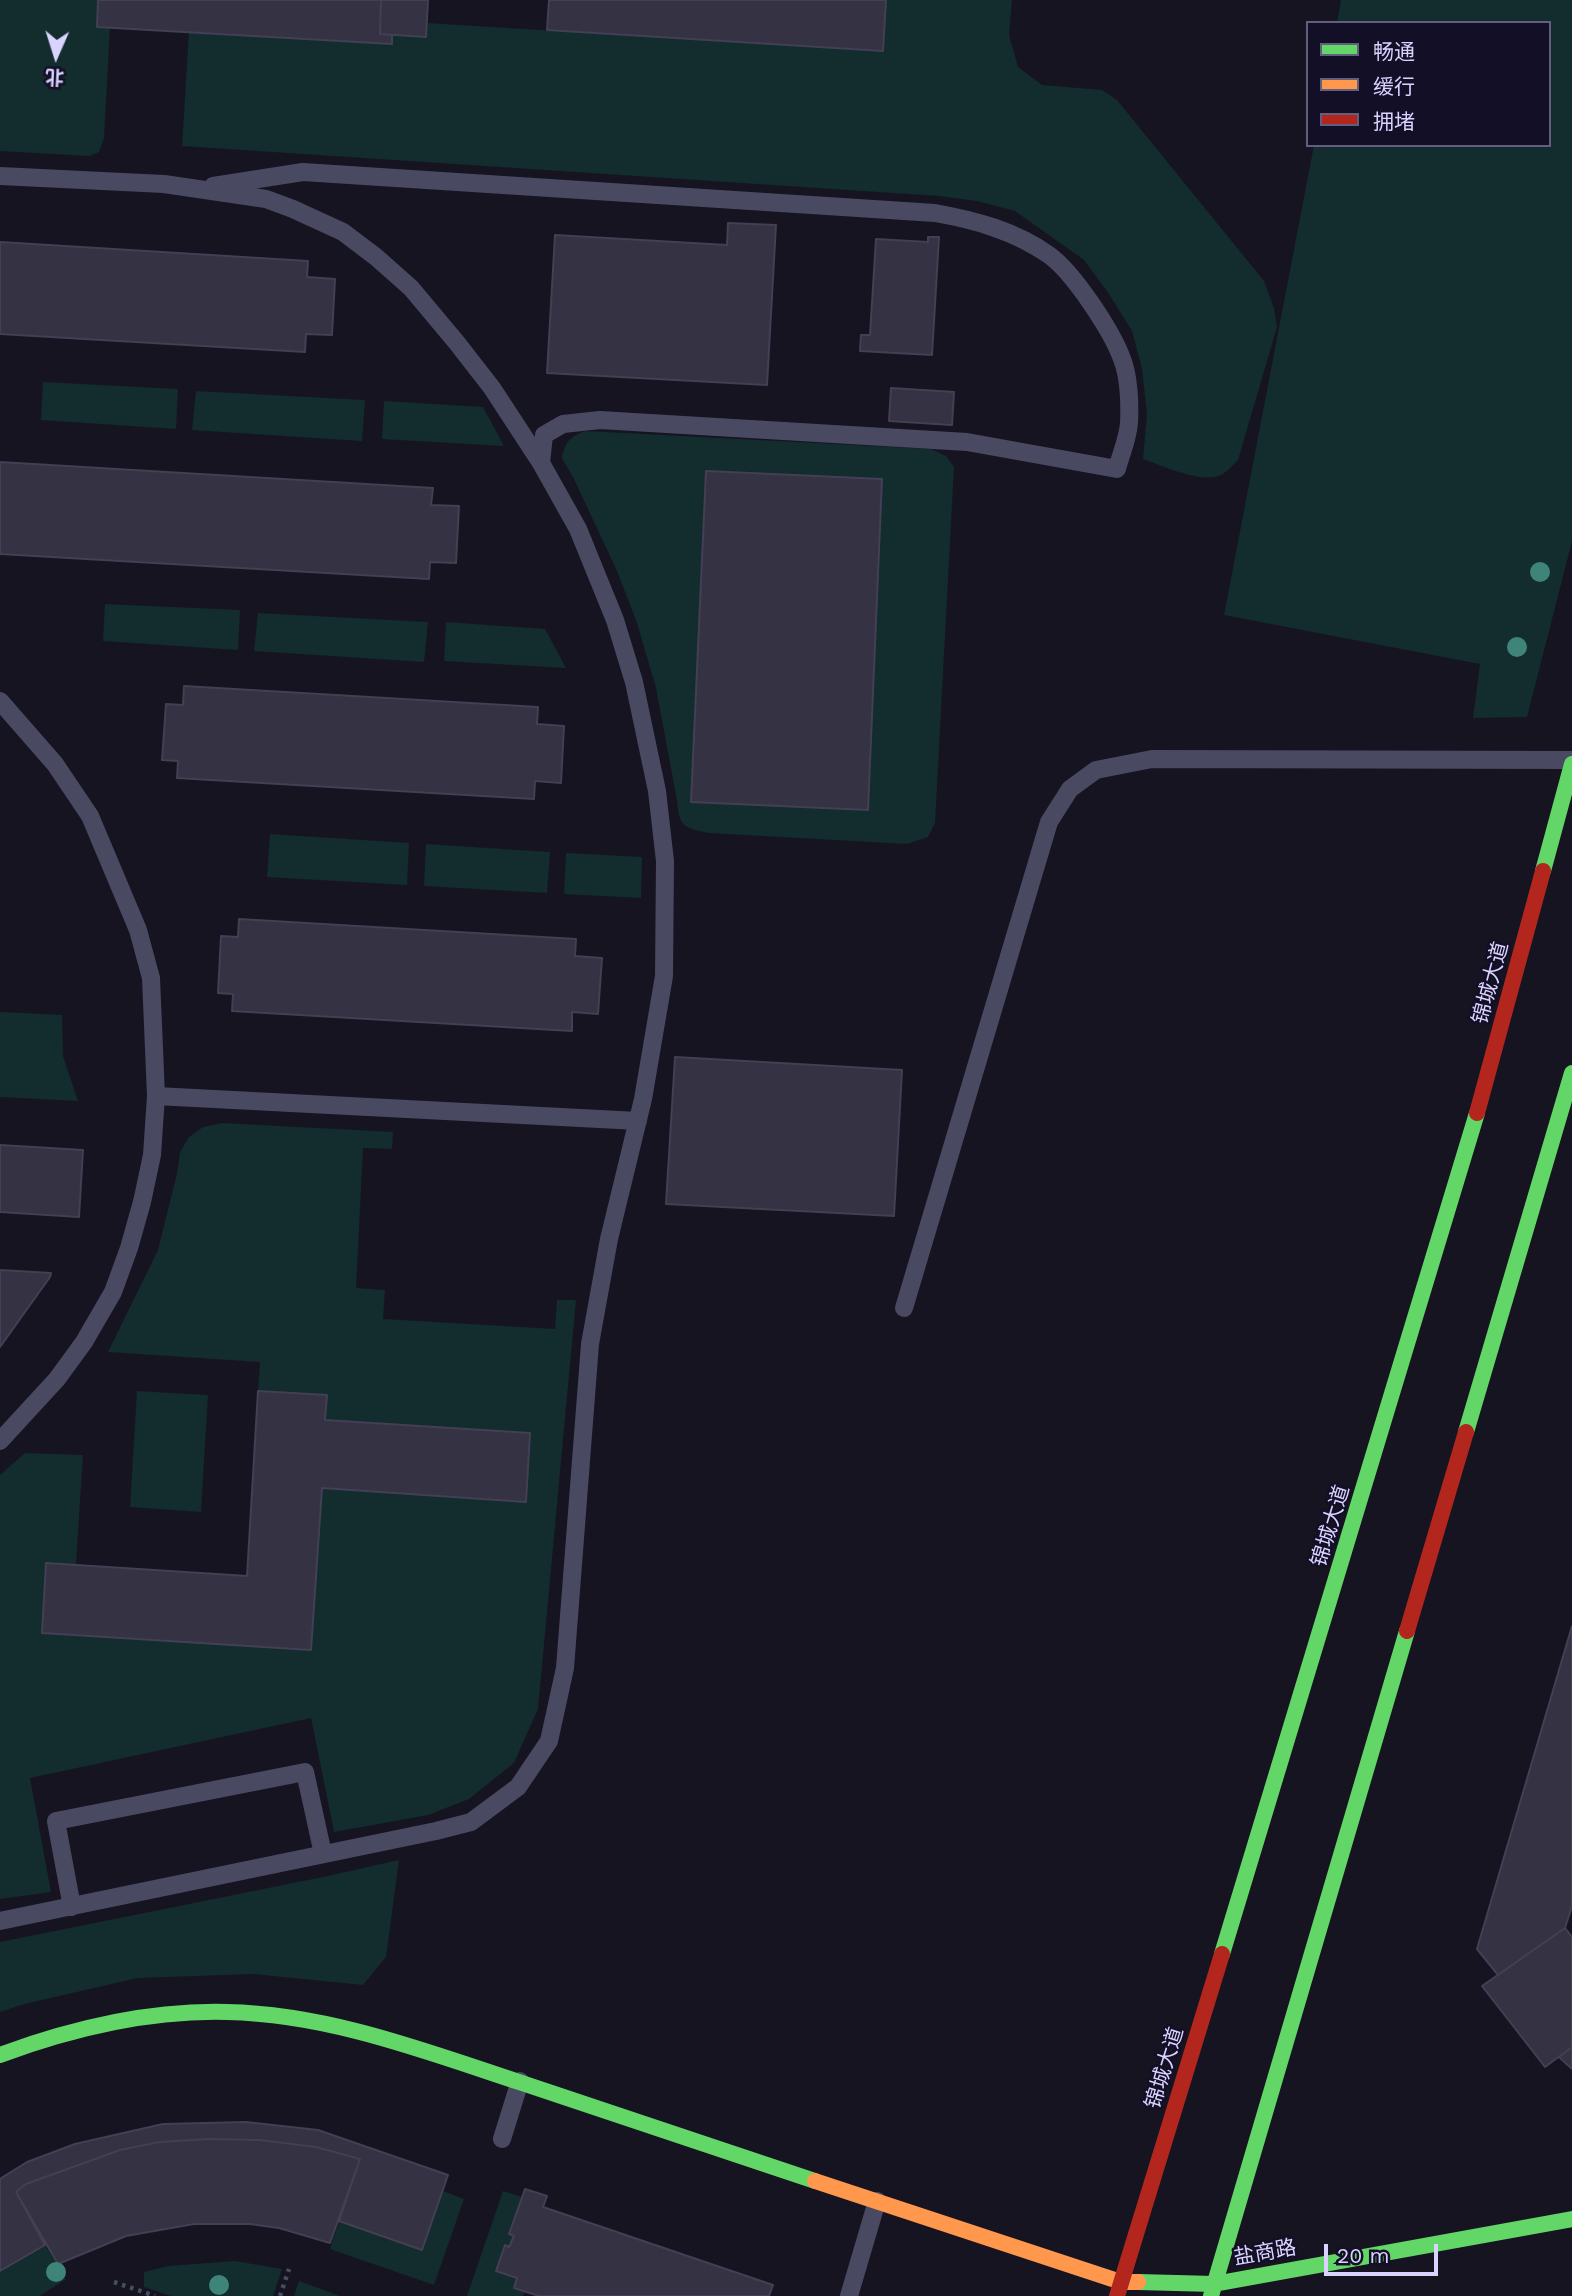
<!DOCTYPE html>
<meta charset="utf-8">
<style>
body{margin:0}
#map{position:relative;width:1572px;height:2296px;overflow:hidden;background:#161421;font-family:"Work Sans","Noto Sans SC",sans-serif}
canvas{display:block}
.legend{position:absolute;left:1306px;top:21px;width:245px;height:126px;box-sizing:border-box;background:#130f26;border:2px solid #625e7d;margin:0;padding:9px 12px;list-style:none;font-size:21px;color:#d9d4ff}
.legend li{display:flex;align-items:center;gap:14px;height:35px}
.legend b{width:35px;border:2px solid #625e7d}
.north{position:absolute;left:21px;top:21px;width:70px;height:70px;-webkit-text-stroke:5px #130f26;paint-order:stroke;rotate:183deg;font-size:19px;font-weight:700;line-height:28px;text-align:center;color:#d9d4ff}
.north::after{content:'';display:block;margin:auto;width:24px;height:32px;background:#d9d4ff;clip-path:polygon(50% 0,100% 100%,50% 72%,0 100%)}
.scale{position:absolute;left:1324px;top:2244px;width:114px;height:32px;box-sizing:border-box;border:4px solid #d9d4ff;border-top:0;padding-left:9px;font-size:21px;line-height:24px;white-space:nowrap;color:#d9d4ff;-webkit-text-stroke:5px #130f26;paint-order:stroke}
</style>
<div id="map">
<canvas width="1572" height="2296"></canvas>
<ul class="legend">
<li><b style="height:9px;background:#63d668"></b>畅通</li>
<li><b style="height:9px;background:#ff974d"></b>缓行</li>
<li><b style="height:9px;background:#b3261e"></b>拥堵</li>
</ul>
<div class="north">北</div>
<div class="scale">20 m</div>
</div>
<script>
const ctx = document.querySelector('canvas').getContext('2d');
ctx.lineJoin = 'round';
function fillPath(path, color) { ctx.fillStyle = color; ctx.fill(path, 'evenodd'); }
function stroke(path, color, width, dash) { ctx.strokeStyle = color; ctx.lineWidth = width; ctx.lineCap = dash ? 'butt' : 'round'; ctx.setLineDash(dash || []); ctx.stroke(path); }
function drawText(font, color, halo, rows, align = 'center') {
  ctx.font = font + ' "Work Sans","Noto Sans SC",sans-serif'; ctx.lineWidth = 5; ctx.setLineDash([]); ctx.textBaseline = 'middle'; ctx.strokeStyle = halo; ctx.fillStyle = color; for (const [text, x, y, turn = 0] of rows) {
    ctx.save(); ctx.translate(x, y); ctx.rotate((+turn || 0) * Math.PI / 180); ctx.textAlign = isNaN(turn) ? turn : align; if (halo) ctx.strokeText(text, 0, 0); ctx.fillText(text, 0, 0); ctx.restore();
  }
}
fillPath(new Path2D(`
 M0,0H98L97,26L110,27L104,138L99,152L89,156L0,151Z
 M886,0H1012L1009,35L1018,67L1042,85L1102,90L1117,100L1264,281L1274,308L1277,327L1238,460C1233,465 1227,472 1221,475C1201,484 1163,466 1143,459L1147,414L1142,369L1132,331L1109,294L1084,260L1015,211L977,201L939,196L182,146L189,32L391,44L392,35L427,23L882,51Z
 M1341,0H1572V541L1527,717L1473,718L1480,664L1224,615L1314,145H1549V23H1337Z
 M43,382L178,389L176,429L41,420Z
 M196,391L365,400L362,441L192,430Z
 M384,401L483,407L504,446L382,439Z
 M586,431L931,449L946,456L954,467L935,823L928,837L907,844L709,833C684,828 679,827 677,800L656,688L637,623L617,571L573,477L562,458C565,442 570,436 586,431ZM706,471L882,479L868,810L691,802Z
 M105,604L240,610L238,650L103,641Z
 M258,613L428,622L424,662L254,651Z
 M446,622L545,629L566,668L444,661Z
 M270,834L409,843L407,885L267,877Z
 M426,844L550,852L547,893L424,886Z
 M566,853L642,857L641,898L564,894Z
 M0,1012L62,1015L63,1056L78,1101L0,1097Z
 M222,1123L393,1132L392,1149L363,1148L356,1288L385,1290L383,1319L555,1329L557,1300H576L538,1709L514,1763L469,1799L428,1815L334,1832L311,1718L30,1778L51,1892L0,1899V1475L25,1453L83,1455L76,1565L46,1563L42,1633L311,1650L322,1488L526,1501L530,1433L325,1420L258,1391L260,1362L108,1352L158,1250L177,1174L180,1152L189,1137L203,1127Z
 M137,1391L208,1395L201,1512L130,1507Z
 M399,1860L386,1957L363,1985L253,1974L138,1978L24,2004L0,2012V1942L323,1877Z
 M443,2191L464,2199L434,2285L330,2249L339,2221L422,2250Z
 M503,2191L522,2197L509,2234L514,2236L509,2247L505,2246L496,2271L517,2278L514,2287L525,2291L523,2296H467Z
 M45,2245L66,2279L40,2296H0V2271Z
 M235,2261L282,2269L273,2296H171L144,2287V2272L168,2266Z
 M299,2281L340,2296H294Z`), '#132c2d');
const building = new Path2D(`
 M98,0H381L380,34L392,35V44L97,27Z
 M381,0H428L426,37L380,34Z
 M549,0H886L883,51L547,30Z
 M728,223L776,225L767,385L547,373L555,235L727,245Z
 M928,237H939L932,355L860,351L861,335H870L876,239L928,242Z
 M0,242L308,261L307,277L335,279L332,335L306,334L305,352L0,334Z
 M891,388L954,392L952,425L889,421Z
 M0,462L433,488L431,505L459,506L456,563L430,562L429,579L0,554Z
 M706,471L882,479L868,810L691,802Z
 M184,686L538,707L537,724L564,726L561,783L535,781L534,799L177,778L178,761L162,760L166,704L183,705Z
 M239,919L576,939L575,956L602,958L598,1014L572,1012V1031L232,1011L233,994L218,993L221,936L238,937Z
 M675,1057L902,1070L894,1216L666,1204Z
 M0,1145L83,1150L79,1217L0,1212Z
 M0,1270L51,1273L50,1277L0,1347Z
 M258,1391L327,1395L325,1420L530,1433L526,1502L322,1488L311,1650L42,1633L46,1563L247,1576Z
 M1572,1626V1906L1565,1928L1498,1975L1477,1949Z
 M1565,1928L1572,1937V2047L1545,2067L1482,1986Z
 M1572,2047V2069L1559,2057Z
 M246,2122L318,2130L448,2175L422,2250L339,2221L360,2159L316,2147L259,2140L208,2139L160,2142L120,2150L26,2184L16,2192L45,2245L0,2271V2179L27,2162L75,2144L163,2124Z
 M208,2139L259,2140L316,2147L360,2159L330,2243L279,2228L250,2224H194L126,2236L58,2264L16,2192L26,2184L120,2150L160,2142Z
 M525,2189L547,2196L543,2207L773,2285L769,2296H539L514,2288L517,2278L496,2271L505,2245L509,2247L514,2236L509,2234Z`);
fillPath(building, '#343243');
stroke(building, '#433f54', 2);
stroke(new Path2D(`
 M114,2282L155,2296
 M280,2296L289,2269`), '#44505f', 4.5, [3.5, 5]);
stroke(new Path2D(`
 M0,176L164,184L266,199L293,209L343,232L376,257L411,288L457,343L492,388L541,463L578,529L615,620L634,682L657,791L665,861L664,976L643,1099L609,1239L590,1344L565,1668L549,1741L518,1787L471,1822L436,1831L0,1921
 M213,186L303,172L935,213C975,220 1015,231 1049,255C1073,272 1112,331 1122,359C1129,376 1130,404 1129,423C1128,438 1121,454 1117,469L967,442L600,420L563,424L544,435L541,463
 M0,701L55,764L90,816L138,930L151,978L156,1096L152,1155L142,1202L129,1248L113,1292L84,1342L57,1379L0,1441
 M156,1096L638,1121
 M904,1308L1049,822L1070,789L1096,770L1152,759L1572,760
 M72,1907L56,1821L305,1772L323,1854
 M502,2139L520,2081
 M849,2296L877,2201`), '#4a4962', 18);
stroke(new Path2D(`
 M1543,871L1572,764
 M1466,1432L1572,1073
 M1222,1954L1477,1113
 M0,2055C73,2028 149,2010 227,2012C328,2014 425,2051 519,2082C618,2115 717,2148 815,2181
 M1138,2282L1214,2284L1572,2219
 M1211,2296L1407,1631`), '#63d668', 16);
stroke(new Path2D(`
 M815,2181L1121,2282H1138`), '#ff974d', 16);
stroke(new Path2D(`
 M1477,1113L1543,871
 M1407,1631L1466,1432
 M1117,2296L1222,1954`), '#b3261e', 16);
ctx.fillStyle = '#3e8478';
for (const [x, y] of [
 [1540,572],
 [1517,647],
 [56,2272],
 [219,2285]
]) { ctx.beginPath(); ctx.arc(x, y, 10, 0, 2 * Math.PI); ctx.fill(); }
drawText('21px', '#d9d4ff', '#130f26', [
 ["锦城大道",1491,983,-75],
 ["锦城大道",1331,1526,-73],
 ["锦城大道",1165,2068,-73],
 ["盐商路",1265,2253,-10]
]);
</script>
